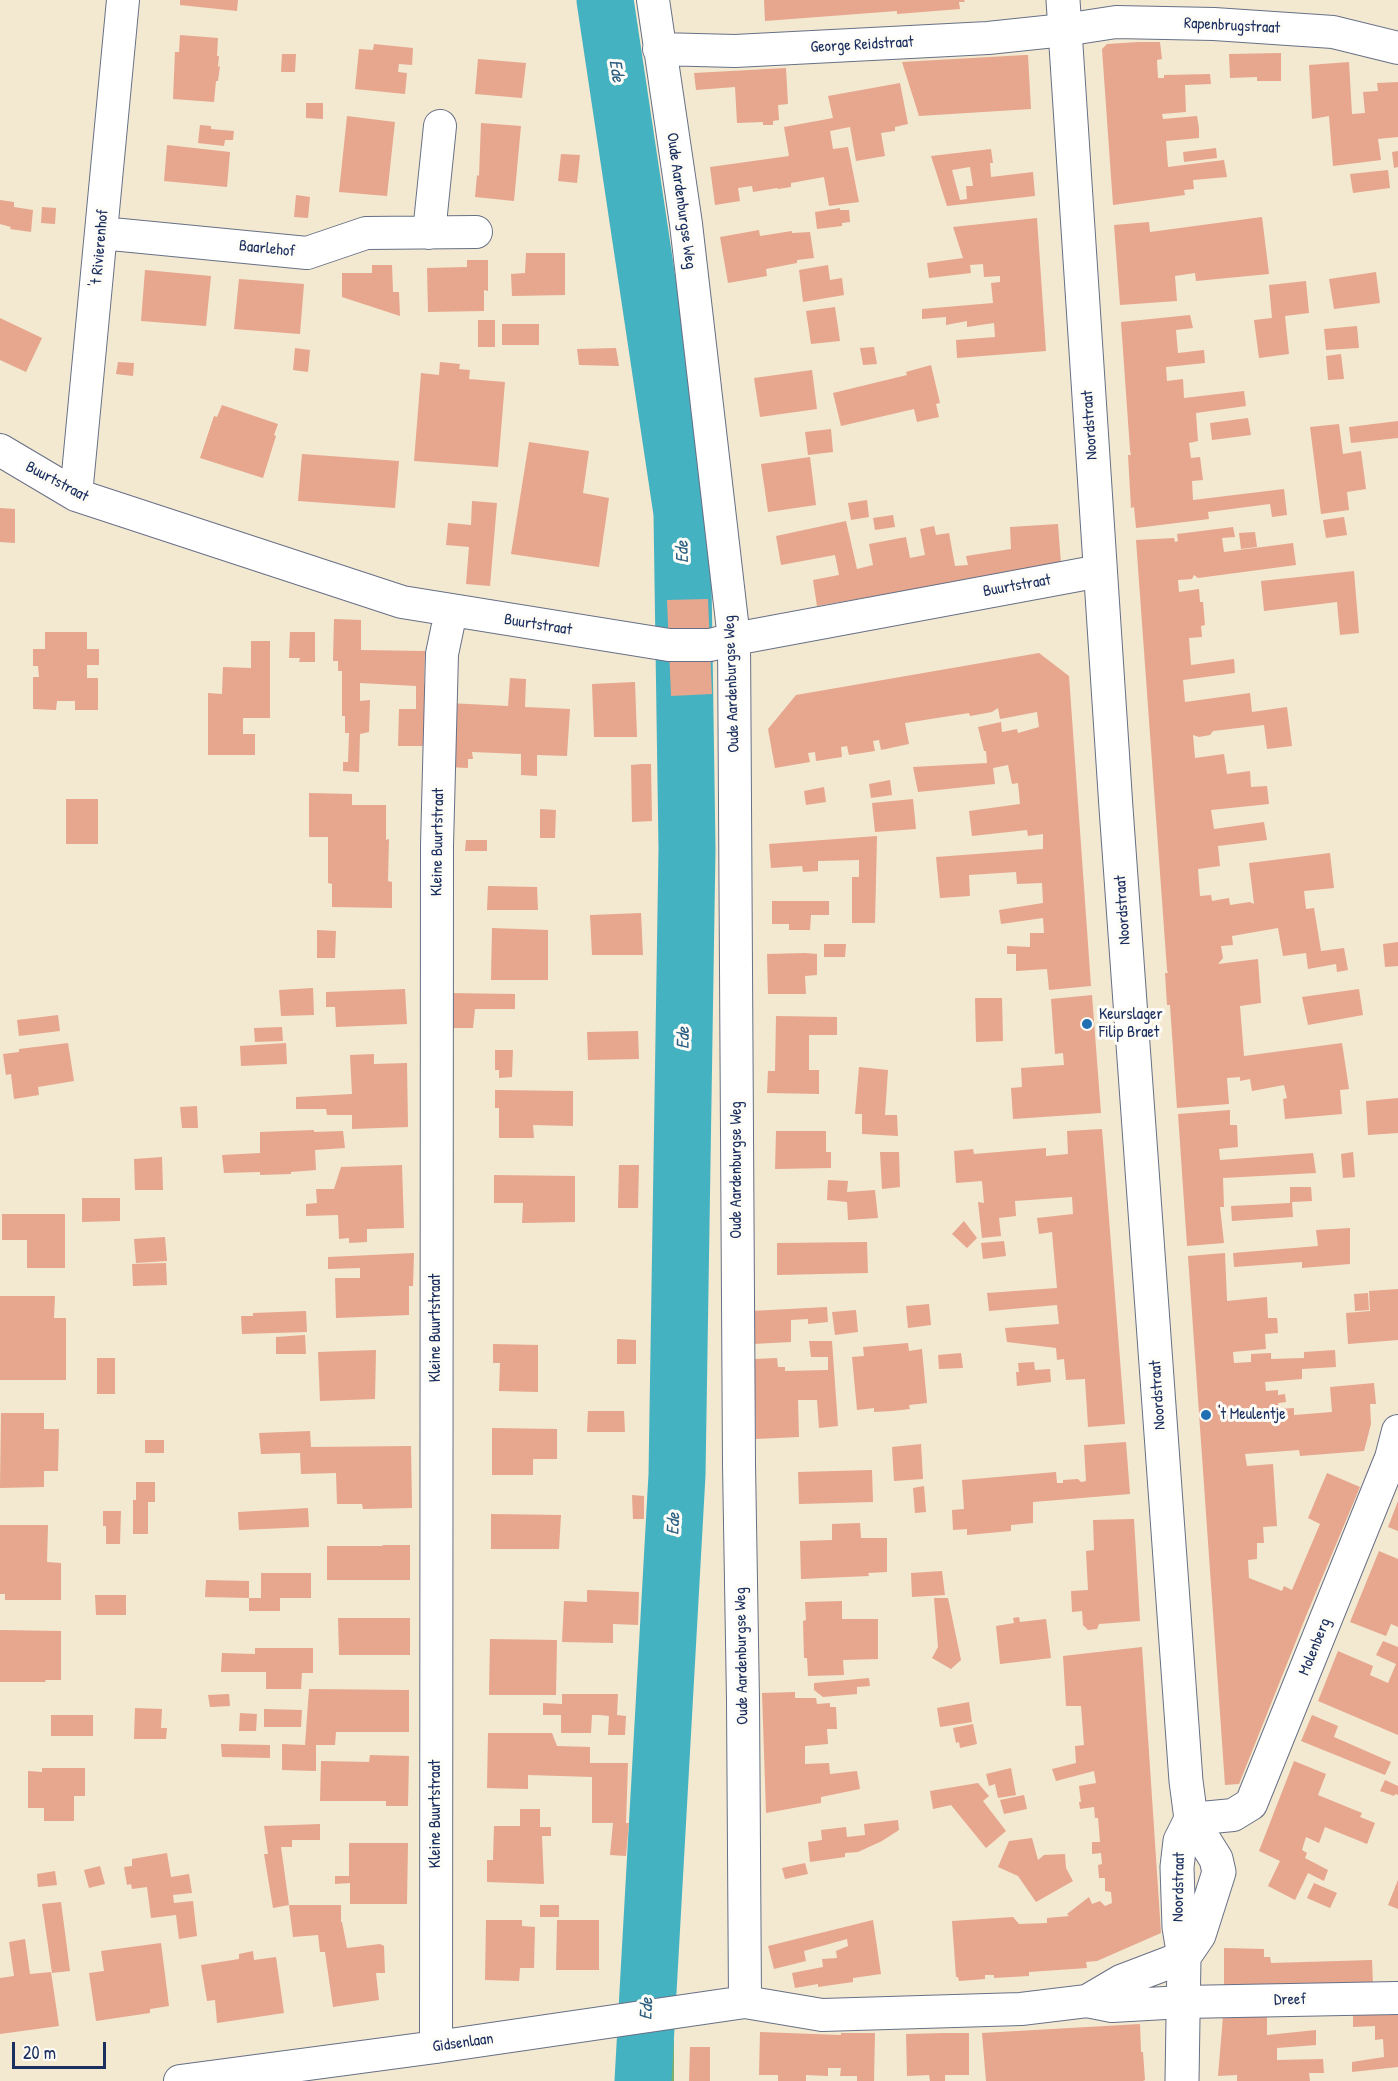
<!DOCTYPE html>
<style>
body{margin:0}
#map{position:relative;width:1398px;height:2081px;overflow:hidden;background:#f3e8d0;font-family:"Patrick Hand",sans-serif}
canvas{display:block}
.scale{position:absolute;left:12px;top:2042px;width:94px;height:27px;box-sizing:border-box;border:3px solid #1b2f5e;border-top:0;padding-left:8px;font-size:18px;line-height:21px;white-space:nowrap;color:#1b2f5e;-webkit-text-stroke:4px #fdfcf7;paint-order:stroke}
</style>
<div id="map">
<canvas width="1398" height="2081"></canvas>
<div class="scale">20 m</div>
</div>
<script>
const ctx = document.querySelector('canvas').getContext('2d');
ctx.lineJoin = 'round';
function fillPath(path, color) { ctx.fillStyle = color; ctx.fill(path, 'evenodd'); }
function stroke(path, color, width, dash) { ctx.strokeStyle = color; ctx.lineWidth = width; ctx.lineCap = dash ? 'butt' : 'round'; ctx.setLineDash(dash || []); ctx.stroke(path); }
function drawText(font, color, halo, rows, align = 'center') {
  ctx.font = font + ' "Patrick Hand",sans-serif'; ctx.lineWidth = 6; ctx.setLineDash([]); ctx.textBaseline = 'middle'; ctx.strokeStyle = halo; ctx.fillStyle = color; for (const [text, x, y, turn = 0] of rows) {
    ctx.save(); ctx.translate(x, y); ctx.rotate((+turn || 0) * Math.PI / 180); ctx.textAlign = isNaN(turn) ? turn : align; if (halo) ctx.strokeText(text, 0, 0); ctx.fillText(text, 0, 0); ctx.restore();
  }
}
fillPath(new Path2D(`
 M644,2040H674V2081H639Z`), '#7cb16d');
stroke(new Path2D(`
 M605,0L682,513L687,849L677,1475L643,2081`), '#45b2c2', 57);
fillPath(new Path2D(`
 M180,0H238L237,11L180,5Z
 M764,0H964L965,2H959L960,9L897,14V11L765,21Z
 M180,35L218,38L217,56H219L218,67L220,66L218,81H216L214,102L173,99L175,52H179Z
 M1138,42H1160L1162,59L1157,60L1158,78H1164V75L1210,74L1211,84L1185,85L1186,112L1162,114L1163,119L1197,116L1199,128V138L1166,141L1168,167L1224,160L1227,177L1193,180L1194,189L1184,190L1185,195L1113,205L1102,49L1107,44Z
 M374,44L413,48L412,65L399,64L398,72L407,73L405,94L355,89L359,49L373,50Z
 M1281,53V81H1257V77L1230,78L1229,54Z
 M282,54H296L295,72H281Z
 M1025,55H1028L1031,109L919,116L902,62Z
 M478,59L526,63L522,98L475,94Z
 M1349,62L1352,114L1365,113L1363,92L1378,91L1377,83L1398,82V137L1378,139L1381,160L1333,166L1329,116L1312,119L1309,65Z
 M786,68L788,104L778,105L779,120L773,121V125H763V122L737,123L735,87L696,90L694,73Z
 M900,83L908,124L895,127V131L881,133L885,156L856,161L850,127L830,131L833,149L848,147L859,202L829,206L824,177L791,183V187L778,189L777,188L753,192L752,186L738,188L740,201L715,205L710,167L789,156L784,127L833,118L828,96Z
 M306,103H323V119L306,118Z
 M347,116L395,122L387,196L339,192Z
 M481,123L521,126L514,201L475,197L477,175L479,176Z
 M200,125L211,126V129L234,131L233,140H225L224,146L198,143Z
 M167,145L230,152L227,187L164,181Z
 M1216,148L1217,158L1184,162L1183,152Z
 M991,149L993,163H990L991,177L1033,172L1035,196L947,206L931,156ZM970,167L973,186H966L967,199L960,200L952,170Z
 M1398,151V167L1394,168L1392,152Z
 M561,154L580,155L577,183L558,181Z
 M1388,170L1390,188L1353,193L1350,174Z
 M296,195L310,197L308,218L294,217Z
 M0,200L14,202V207L33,210L31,232L10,229L11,227L0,224Z
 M42,207L56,208L55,224L41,223Z
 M840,208V210H849L850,222L842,223V226L817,229L815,212Z
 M1262,217L1269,274L1196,281L1195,273L1175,276L1177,301L1120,305L1114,225L1149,222L1150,232Z
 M1037,218L1046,351L957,358L956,340L995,337L994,323L967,327V321L946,325V317L922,319V309L993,303L991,283L1000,282V276L984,277L983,264L970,265L971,273L929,278L927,263L963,258L953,227Z
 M759,230L760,236L792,231V233L810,232L814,258L797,260V263L766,269L767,276L728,283L720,237Z
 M526,253H565V295L512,296L511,274L525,273Z
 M467,260H488V291L484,290V311L428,312L427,268L467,267Z
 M372,265H392L393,292H399L400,316L342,297V273H372Z
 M828,265L830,280L842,278L844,295L803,302L799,270Z
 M145,270L211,276L206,326L141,321Z
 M1376,272L1380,303L1334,309L1329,279Z
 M239,279L304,284L300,334L234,329Z
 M1306,281L1309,313L1285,316L1289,354L1259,358L1254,320L1272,318L1269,285Z
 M835,307L840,341L811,344L806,311Z
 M1190,315L1193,328L1176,330L1178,353L1204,350L1205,363L1166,367L1167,381L1183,379L1184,398L1244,391L1246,406L1196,413L1198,441L1189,443L1191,458L1200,457L1203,480L1192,481L1193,500L1284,489L1287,515L1272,517L1270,504L1208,512L1209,519L1136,528L1134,507L1131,508L1130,490L1128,455H1131L1130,450L1121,322Z
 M0,318L42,338L26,372L0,360Z
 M478,320H495V347H478Z
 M502,324H539V345H502Z
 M1357,326L1359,348L1326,350L1324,329Z
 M874,347L877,364L863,365L860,348Z
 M295,348L310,350L308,372L293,370Z
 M616,348L619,366L579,365L577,349Z
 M1341,354L1344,379L1328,380L1326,356Z
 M118,362L134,363L133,376L116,374Z
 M440,362L460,364L459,369L470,370L469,379L505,382L498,467L414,461L421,373L439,375Z
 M931,365L940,403L936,404L939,417L917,422L914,409L841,426L833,393L907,375L906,372Z
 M812,370L817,409L760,417L754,378Z
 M222,405L278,424L274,435L276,436L263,478L200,458L214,416L217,417Z
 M1248,418L1251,435L1212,440L1210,423Z
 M1398,421V438L1351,443L1349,427Z
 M1339,424L1343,454L1361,451L1366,489L1347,492L1349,510L1321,514L1310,427Z
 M831,429L833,452L808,455L805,432Z
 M529,442L589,451L583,493L609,498L599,567L511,554Z
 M302,454L399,461L395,508L298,501Z
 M810,457L816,505L768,512L761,464Z
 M867,500L869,517L851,520L848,503Z
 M472,501L497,503L490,586L466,584L469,547L446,545L448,523L471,525Z
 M0,508L15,509V543L0,542Z
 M893,515L895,527L875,530L873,518Z
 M1344,517L1347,535L1326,538L1323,520Z
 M846,521L857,569L873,565L869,544L906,537L910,558L925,555L920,529L934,526L936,535L949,533L955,566L968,565L966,556L1011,549L1010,527L1058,524L1061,564L817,606L813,580L839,575L835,555L781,565L776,536Z
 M1233,527L1235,537L1222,538L1224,552L1293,543L1296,565L1198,578L1194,575L1192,579L1178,580L1179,592L1199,589L1200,602H1203L1205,625L1201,626L1202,637L1189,638L1191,665L1234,659L1235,673L1183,680L1185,702L1250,693L1252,712L1287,707L1292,746L1267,749L1264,725L1213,731L1210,735L1199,737L1193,735L1195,758L1224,754L1227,774L1250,771L1251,787L1267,786L1269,804L1211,810L1214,829L1264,822L1267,840L1218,846L1220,866L1198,869L1200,896L1211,895L1212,901L1229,898L1230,905L1250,902L1254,904L1249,863L1330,853L1334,888L1304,891L1306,909L1314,908L1321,951L1344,948L1348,970L1337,972L1336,964L1308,969L1306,953L1283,956L1278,928L1232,936L1233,945L1221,946L1223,958L1218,964L1258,959L1261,1003L1240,1006L1244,1056L1342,1043L1349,1089L1340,1090L1342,1114L1285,1119L1283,1099L1287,1098L1284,1085L1252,1091L1250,1079L1240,1081V1077L1227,1078L1229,1104L1177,1108L1170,1005H1167L1165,973H1168L1167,970L1136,540L1174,538L1175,542L1178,541L1177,534Z
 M1255,532L1257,547L1241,549L1239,533Z
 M1354,571L1359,633L1340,635L1337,602L1264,611L1261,581Z
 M708,599L712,694L671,696L667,600Z
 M334,619L361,620V650L425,651L424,685L430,686L429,746H398L399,709H416V686L360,683V701L370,700L369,732L360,734L359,772L343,771V762H348L349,733H345V716H342V671H338V661H333Z
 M45,632H87V649H99V665H87V678H98V710H75V701H57L56,710L33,709V677H39L38,666H33V649H45Z
 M290,632H315V662H299L300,658H289Z
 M251,641H270V718H243V734H255V755H208V693L222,694L223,667L251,668Z
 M1039,653L1069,676L1091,986L1049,990L1047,969L1016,971V954H1007V946L1030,947V933H1044L1043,918L1001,924L999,910L1043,903L1042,883L1017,884L1016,872L969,875L970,896L940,898L936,857L1043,849V834L1028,836L1027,830L972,836L969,811L1020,804L1018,783L1012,784L1008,765L993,768L995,784L918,792L913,767L987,763L986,751H984L978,727L1001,722L1002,732L1017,729L1018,733L1039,727L1037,712L1000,719L998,708L992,712L970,716L969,713L905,723L909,744L881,750L879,740L873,741L875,751L849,755L847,746L841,747L842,757L816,761L815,752L808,753L810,762L775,768L768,729L796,695Z
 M510,678L526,679L525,707L570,709L567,756L537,755V776L521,775V754L472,752L473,759H468V768L447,767L448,703L508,706Z
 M635,682L637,737H594L592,684Z
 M642,764H651L652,821L632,822L631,765Z
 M890,780L892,795L871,798L869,784Z
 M824,787L826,802L806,805L804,791Z
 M309,793L352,794V805H386V840L389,839L388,881L392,882V908L332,907V884L328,883V837H309Z
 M66,799H98V844H66Z
 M913,799L916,829L875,832L872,803Z
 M540,809L556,810L555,838H540Z
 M877,836L875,923H852V877H859V860L818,861V871L803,872L802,866L771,868L769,844Z
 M466,840H487V851H465Z
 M488,886L537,887L538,910H487Z
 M772,901H829V915H811L810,930H789V924H772Z
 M641,913L643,955H592L590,915Z
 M492,928L548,930V980H491Z
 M317,930L336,931L335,958H317Z
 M1398,942V966L1385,967L1383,944Z
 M824,944H846L845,957H824Z
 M805,953L817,954V975L805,976L806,994H768L767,954Z
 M313,988L314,1015L281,1016L279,990Z
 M405,989L407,1024L336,1027L335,1007H326V992Z
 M1359,989L1363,1015L1308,1025L1302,997Z
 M447,993L515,994V1009H475L473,1028H447Z
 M1092,995L1101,1113L1013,1119L1011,1088L1022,1087L1021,1068L1064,1065L1063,1053L1055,1054L1051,999Z
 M975,998H1002L1003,1041L976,1042Z
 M58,1015L60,1031L19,1036L17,1020Z
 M776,1016L837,1017V1035H809V1070H819V1094L767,1093L768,1071H775Z
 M282,1027L283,1041L255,1042L254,1028Z
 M638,1031L639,1059L588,1060L587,1032Z
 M68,1043L74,1081L38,1087L39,1095L14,1099L11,1074L6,1075L3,1054L19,1052V1049Z
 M286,1043L287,1064L241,1066L240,1046Z
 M495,1050H513L512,1077L499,1078V1070H495Z
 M374,1054V1064L407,1063L408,1127L352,1129V1115H327L326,1109H296V1097L352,1094L350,1055Z
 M859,1067L888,1070L885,1115H897L898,1136L862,1134V1114H855Z
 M495,1090L573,1091V1126L533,1125L534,1138H499V1108H495Z
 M1398,1098V1133L1368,1135L1366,1101Z
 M197,1106L198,1128H182L180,1107Z
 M1230,1110V1125H1237L1238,1147L1219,1149L1220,1160L1313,1153L1316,1173L1223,1178L1224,1207H1220L1224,1243L1187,1246L1178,1114Z
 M1102,1129L1125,1424L1088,1427L1085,1379L1066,1380L1064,1359L1057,1360L1056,1348L1007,1342L1005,1328L1059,1324L1057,1305L989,1311L987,1293L1057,1288L1052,1232L1039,1234L1037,1218L1073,1214L1072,1197L1015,1201L1016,1216L999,1218L1001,1236L982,1238L978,1202L984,1203L982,1181L956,1183L954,1151L973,1149L974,1154L1046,1148V1156L1068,1154L1067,1131Z
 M314,1130V1132L343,1131L345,1148L315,1150L316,1170L291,1172V1174L260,1175V1172L224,1173L222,1155L260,1153V1132Z
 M776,1131H826V1152H831V1168L775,1169Z
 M880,1152H899L900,1187L882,1189Z
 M1353,1152L1355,1177L1343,1178L1341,1154Z
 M162,1157L163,1190H135L134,1159Z
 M402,1165L404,1228L367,1229V1242L349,1243V1238L339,1239L338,1215L306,1216V1204L317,1203L316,1189H334L341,1167Z
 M619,1165H639L638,1208H618Z
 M494,1175L575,1176V1222L522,1223L523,1203H494Z
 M828,1180L848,1181L847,1192L875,1190L878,1218L848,1220L847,1202L827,1200Z
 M1290,1187H1311L1312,1201L1292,1202L1293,1217L1232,1221L1231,1206L1290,1203Z
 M82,1198H120V1221L82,1222Z
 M2,1214H65V1268H27V1240H2Z
 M964,1221L977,1238L967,1248L952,1234Z
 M1350,1228V1264L1302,1268V1262L1234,1267L1233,1253L1318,1246L1316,1230Z
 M165,1237L167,1261L136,1263L134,1239Z
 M1004,1241L1006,1256L983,1259L981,1243Z
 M867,1242L868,1273L777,1275V1243Z
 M414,1253L413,1286H409V1315L336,1318L335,1278H360V1268L328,1269V1257Z
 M1225,1253L1227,1301L1267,1297L1268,1318H1277L1278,1333L1265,1334L1266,1349L1233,1352L1234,1363L1251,1362V1354L1271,1353V1359L1304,1358V1352L1335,1350L1336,1367L1302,1369V1379L1265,1382L1266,1391L1278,1390V1395L1285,1394L1286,1402L1278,1403L1279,1409L1294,1408V1415L1332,1412L1330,1387L1374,1383L1376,1404H1370L1371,1424L1364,1451L1300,1456L1299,1450L1245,1454L1247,1466L1273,1464L1277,1526L1263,1527L1264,1543H1257V1559L1248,1560L1249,1578L1282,1591L1284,1586L1292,1590L1320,1524L1308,1518L1327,1473L1360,1487L1306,1616L1239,1784L1225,1785L1188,1256Z
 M166,1263L167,1285L133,1286L132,1264Z
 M1398,1289V1340L1348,1344L1346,1313L1370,1311L1369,1291Z
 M1368,1293L1369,1310L1355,1311L1354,1294Z
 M0,1296H55L54,1318H66V1380H0Z
 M929,1304L931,1325L908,1328L906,1306Z
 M827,1307L828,1322L808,1324V1319L791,1320V1342L753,1344L751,1311Z
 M856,1310L858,1332L835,1335L832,1312Z
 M306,1311L307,1332L242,1334L241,1316H253V1313Z
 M305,1335L306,1354H276V1337Z
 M617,1339L636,1340V1364H617Z
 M809,1341H832L838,1426L819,1428L817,1400H798L799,1437L756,1439L754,1359L777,1358L778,1367H785V1371L828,1370V1357H811Z
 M908,1343L909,1351L922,1349L927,1403L909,1405L910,1409L892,1411L874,1412V1408L857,1410L852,1357L864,1356L863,1347Z
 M493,1344L538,1345V1392L499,1391L500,1363H493Z
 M376,1350L375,1399L320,1401L318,1352Z
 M961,1353L963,1368L939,1369L938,1355Z
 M97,1358H115V1394H97Z
 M1034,1362L1035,1370L1050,1369L1051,1382L1017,1386L1016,1372H1019L1018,1363Z
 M588,1411H624L625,1432H587Z
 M1,1413H44V1429H59L58,1471H44V1487L0,1488Z
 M492,1428L557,1429V1459H533V1475H492Z
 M310,1431L311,1447L411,1446L412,1508L363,1509L362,1504H337L336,1473L301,1474L300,1453L261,1454L259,1433Z
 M145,1440H164V1453H145Z
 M1126,1442L1130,1494L1033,1502V1523L1011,1525V1531L967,1535V1529L953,1530L952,1510L964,1509L962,1480L1056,1472L1057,1483H1063V1480L1078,1479L1081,1482L1086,1481L1084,1445Z
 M921,1444L923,1479L894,1481L892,1447Z
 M872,1470L873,1502L799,1504L798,1472Z
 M136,1482H155V1502H148V1534H133V1500H136Z
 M924,1486L926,1512L915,1513L913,1488Z
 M632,1495L644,1496V1519H633Z
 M1398,1501V1531L1388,1527Z
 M308,1508L309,1527L239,1530L238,1512Z
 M103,1511H121L120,1544H106V1526H103Z
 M491,1514L561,1515L559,1549H491Z
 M1134,1519L1140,1621L1099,1624L1097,1629L1088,1630L1083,1625L1082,1611L1072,1612L1071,1591L1088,1590L1086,1551L1094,1550L1093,1520Z
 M860,1523L861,1538H887V1572L868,1573L869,1576L801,1579L800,1541L832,1540V1524Z
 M0,1525H48L47,1562L61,1563V1600H5V1594H0Z
 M382,1545H410V1580H327V1546H383Z
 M1379,1551L1398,1559V1627L1391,1624L1386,1636L1350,1622Z
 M942,1571L945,1595L912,1597L911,1573Z
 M261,1573H311V1598H280V1611H249V1598H261Z
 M206,1580L249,1581V1598L205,1597Z
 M587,1590L639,1592L638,1625L613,1624V1643L562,1642L564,1601L587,1602Z
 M95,1595H126V1615H96Z
 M934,1598H948L961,1660L951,1669L932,1658L938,1647Z
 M842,1601V1619H878V1659L843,1660L844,1675L808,1676L807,1658H804L803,1621L806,1620L805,1602Z
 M1019,1617L1020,1622L1046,1619L1051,1658L1000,1664L996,1626L1014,1623L1013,1618Z
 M338,1618H410V1655H339Z
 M0,1630L61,1631V1680H45L46,1682H0Z
 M490,1639L557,1640L556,1695H489Z
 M1383,1641L1398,1647V1735L1318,1701L1338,1651L1373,1666L1370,1675L1388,1683L1396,1664L1376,1655Z
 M1142,1647L1161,1933L1097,1961L1086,1962L1087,1968L1029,1972V1976L994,1978V1975H985V1979L959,1981L958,1977H956L952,1921L1013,1917L1019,1924L1047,1923V1918L1069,1916L1067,1914L1089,1897L1092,1904L1100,1901L1105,1906L1112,1903L1111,1892L1105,1891V1878H1099L1098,1865L1102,1864L1101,1853L1092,1854V1842H1100L1098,1818H1095L1094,1807L1080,1809L1079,1802H1081L1079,1786L1096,1783L1094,1771L1056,1781L1052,1769L1076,1763L1075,1746L1084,1745L1081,1706H1066L1063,1656Z
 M255,1648H313V1673H302L301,1689H266V1672H221L222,1653L255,1654Z
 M869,1678L870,1686L857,1687V1694L823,1697L814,1690V1683Z
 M309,1689L409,1690V1732H336L335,1745H316V1771L282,1770V1744L305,1745Z
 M795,1692V1698H816L817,1704L830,1703V1707H836L837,1729H827L828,1744L805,1746V1764L829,1763L830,1774L857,1771L860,1789L821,1797V1803L766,1813L762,1693Z
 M229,1694L230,1706L210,1707L208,1695Z
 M562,1694H618L617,1715L626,1716L625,1735H608L609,1716L600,1715H592L591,1733H561V1715H543V1703L562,1704Z
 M969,1702L972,1722L940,1727L937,1708Z
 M135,1708L162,1709L161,1728H167L166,1739H134Z
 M264,1709L302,1710L301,1727H264Z
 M240,1713L257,1714L256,1731H239Z
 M51,1715H93V1736H51Z
 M1312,1715L1338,1726L1334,1737L1391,1762L1385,1775L1301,1741Z
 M973,1724L977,1744L960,1748L959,1742L956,1743L953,1728Z
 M488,1733H552L557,1746L590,1747V1763H628L626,1823H629L626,1856L610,1855L613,1823H592V1777L528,1775V1789L487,1788Z
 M221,1744L270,1745V1758L222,1757Z
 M370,1755L409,1756L408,1806H386V1801H320L321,1761L369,1762Z
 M1294,1761L1326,1774L1318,1795L1362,1813L1360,1817L1375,1823L1367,1844L1325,1827L1319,1843L1306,1837L1302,1850L1307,1853L1305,1858L1328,1870L1324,1881L1308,1873L1295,1900L1268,1886L1280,1861L1259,1851Z
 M42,1768H85V1796H74V1821H44V1808H28V1771L42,1772Z
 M1011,1768L1016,1795L998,1798L995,1784L989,1786L986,1774Z
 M1385,1780L1398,1786V1795L1395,1794L1394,1796L1380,1791Z
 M978,1783L989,1796L983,1801L1006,1831L986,1848L951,1805L933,1809L930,1791Z
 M1024,1795L1027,1809L1004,1814L1000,1800Z
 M520,1809H540V1827H551V1836H542L544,1884L487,1882V1860H493L494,1826H520Z
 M898,1820L899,1830L882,1841L858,1852L845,1853V1857L810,1862L808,1842L822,1840L821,1830L846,1827L847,1837L865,1835L864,1824Z
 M320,1824V1840H292V1847H281L289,1905L273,1908L264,1854H268L264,1826Z
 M1032,1838L1038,1860L1044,1855L1065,1854L1066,1868L1073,1881L1036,1902L1018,1876L998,1867L1009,1841Z
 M349,1843H408L407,1904H350V1883L335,1884V1876H349Z
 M167,1853L171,1877L189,1874L192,1893L173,1895L174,1903L193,1901L197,1936L179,1939L176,1915L151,1918L147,1887L132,1889L131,1884L127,1885L124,1867L132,1866V1859Z
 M805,1863L808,1874L785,1879L782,1868Z
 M100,1866L105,1884L89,1888L84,1870Z
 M55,1871L57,1885L38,1887L37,1874Z
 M1398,1880V1909L1388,1905Z
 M1314,1883L1337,1893L1330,1908L1307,1898Z
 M61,1902L70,1971L52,1973L42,1904Z
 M289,1905H341V1922H342L347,1948L380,1944L384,1946L385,1973H376L379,2000L333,2007L325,1952H320L318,1935L293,1937Z
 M540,1905H559V1917H540Z
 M486,1920H522V1926L535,1927L534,1968H520L519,1981L485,1980Z
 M557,1920H599V1970H556Z
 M873,1920L881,1974L853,1978V1982L818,1987V1984L795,1988L792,1973L823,1967L822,1959L837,1958L836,1951L848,1946L847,1939L804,1951L806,1961L774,1969L768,1946Z
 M25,1939L30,1974L51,1972L59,2026L0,2034V1978L14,1976L9,1942Z
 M161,1943L169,2006L150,2009V2013L96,2021L89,1973L104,1971L101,1951Z
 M1224,1948L1264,1949V1957H1270L1271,1963L1372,1960L1373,1985L1224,1989Z
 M253,1951L254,1960L276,1957L284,2013L217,2023L215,2000L207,2001L201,1965L239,1959V1954Z
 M1398,2010V2067L1352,2072V2062L1384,2057L1383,2039L1375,2040V2026L1353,2027V2012Z
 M1267,2015V2035L1316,2030V2045L1277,2048V2060L1323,2059L1324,2073H1309L1310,2081H1237V2075L1218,2076L1223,2016Z
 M1140,2024L1141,2052H1143L1145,2080L1143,2081H986L982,2033Z
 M760,2032L841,2035V2033H875L874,2081H857V2076H840L841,2068H828V2076L806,2075V2081H778V2075H759Z
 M944,2033H969V2075H945V2081H930L929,2075L907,2076L906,2034Z
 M690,2047H710V2081H689Z`), '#e7a68e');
const minor = new Path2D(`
 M653,0L686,224L734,639L739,1464L743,1700L745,2002
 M659,49L735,51L988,38L1064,30L1116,22L1214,24L1333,32L1398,48
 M101,233L307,253L366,233L476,232
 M429,233L440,126
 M0,450L76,495L402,602L669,645H710L734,639L1100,571
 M76,495L123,0
 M1191,1819L1233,1815L1251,1804L1391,1458L1398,1431
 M1087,2001L1121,1981L1184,1957
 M436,2047L437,845L442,654L451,611
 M180,2081L436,2047L745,2002L822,2015L1021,2009L1087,2001L1112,2006L1183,2002L1398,1998`);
const tertiary = new Path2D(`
 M1063,0L1116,808L1186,1781L1191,1819L1216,1859L1219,1872L1199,1935L1184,1957
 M1182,2081L1184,1957L1179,1927L1177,1867L1180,1841L1191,1819`);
stroke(minor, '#677086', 34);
stroke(tertiary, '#677086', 35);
stroke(minor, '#fff', 32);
stroke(tertiary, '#fff', 33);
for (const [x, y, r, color] of [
 [1087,1024,6,"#1f6fb2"],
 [1206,1415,6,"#1f6fb2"]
]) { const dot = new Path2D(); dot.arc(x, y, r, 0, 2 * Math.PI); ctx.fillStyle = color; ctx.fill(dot); stroke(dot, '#fdfcf7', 2); }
drawText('16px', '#1b2f5e', '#fdfcf7', [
 ["Rapenbrugstraat",1232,26,3],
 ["George Reidstraat",862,45,-3],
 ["Oude Aardenburgse Weg",681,201,82],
 ["'t Rivierenhof",100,248,-85],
 ["Baarlehof",267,249,6],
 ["Noordstraat",1090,425,-94],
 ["Buurtstraat",57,482,28],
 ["Buurtstraat",1017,586,-10],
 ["Buurtstraat",538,625,9],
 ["Oude Aardenburgse Weg",732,684,-92],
 ["Kleine Buurtstraat",438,842,-89],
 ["Noordstraat",1123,910,-94],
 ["Oude Aardenburgse Weg",737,1170,-90],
 ["Kleine Buurtstraat",436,1328,-90],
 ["Noordstraat",1158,1395,-94],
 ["Molenberg",1315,1647,-68],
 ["Oude Aardenburgse Weg",742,1656,-91],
 ["Kleine Buurtstraat",436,1814,-90],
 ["Noordstraat",1179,1887,-89],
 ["Dreef",1290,2000,-1],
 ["Gidsenlaan",463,2043,-8]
]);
drawText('16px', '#1b2f5e', '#fdfcf7', [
 ["Keurslager",1099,1015],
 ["Filip Braet",1099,1033],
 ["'t Meulentje",1218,1415]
], 'left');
drawText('italic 18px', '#2a5d81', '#fdfcf7', [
 ["Ede",616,71,81],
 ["Ede",683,552,-91],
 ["Ede",684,1038,-89],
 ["Ede",674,1524,-87],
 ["Ede",647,2009,-87]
]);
</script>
